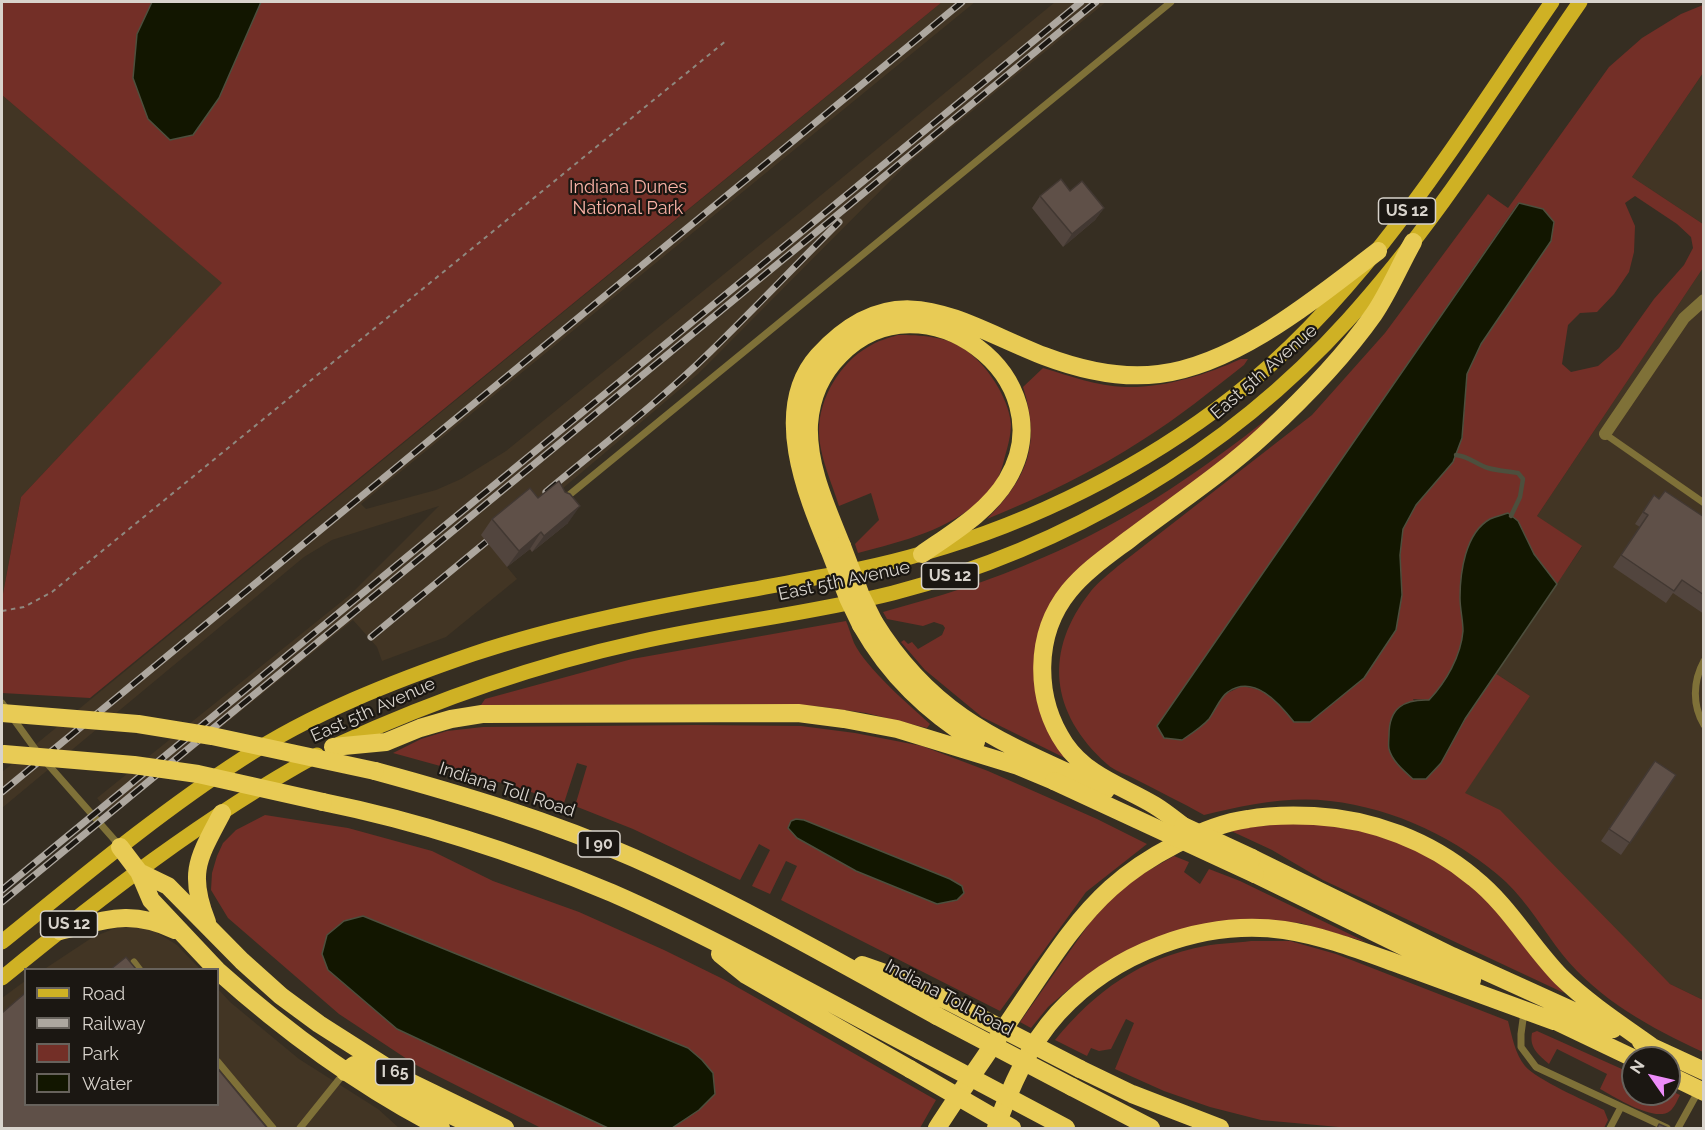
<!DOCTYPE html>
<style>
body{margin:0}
#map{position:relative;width:1705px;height:1130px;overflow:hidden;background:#362e22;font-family:Raleway,sans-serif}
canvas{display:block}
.frame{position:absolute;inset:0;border:3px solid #d8d3cc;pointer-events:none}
.legend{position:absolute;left:24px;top:968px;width:195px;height:138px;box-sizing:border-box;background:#1b1712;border:2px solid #67625c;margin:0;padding:8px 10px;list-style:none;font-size:18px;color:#d8d3cc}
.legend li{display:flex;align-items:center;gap:12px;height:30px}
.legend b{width:30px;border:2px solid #67625c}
.north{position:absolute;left:1621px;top:1046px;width:60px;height:60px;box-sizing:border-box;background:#1b1712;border:2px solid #67625c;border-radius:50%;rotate:304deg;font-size:16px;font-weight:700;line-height:24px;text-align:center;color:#d8d3cc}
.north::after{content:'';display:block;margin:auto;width:21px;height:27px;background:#ed8cf9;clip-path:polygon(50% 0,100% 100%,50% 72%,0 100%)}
</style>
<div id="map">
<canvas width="1705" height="1130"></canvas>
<div class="frame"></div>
<ul class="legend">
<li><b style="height:8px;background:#cfb124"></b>Road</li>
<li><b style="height:8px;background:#ada79f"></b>Railway</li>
<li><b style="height:16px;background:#732f27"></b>Park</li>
<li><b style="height:16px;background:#121600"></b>Water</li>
</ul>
<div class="north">N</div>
</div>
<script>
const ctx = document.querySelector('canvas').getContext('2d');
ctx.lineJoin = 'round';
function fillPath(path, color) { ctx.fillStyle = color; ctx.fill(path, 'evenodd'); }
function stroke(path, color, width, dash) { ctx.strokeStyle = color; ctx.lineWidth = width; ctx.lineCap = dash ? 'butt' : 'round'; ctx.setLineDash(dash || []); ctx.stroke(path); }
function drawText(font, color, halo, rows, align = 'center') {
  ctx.font = font + ' Raleway,sans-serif'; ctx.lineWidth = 4.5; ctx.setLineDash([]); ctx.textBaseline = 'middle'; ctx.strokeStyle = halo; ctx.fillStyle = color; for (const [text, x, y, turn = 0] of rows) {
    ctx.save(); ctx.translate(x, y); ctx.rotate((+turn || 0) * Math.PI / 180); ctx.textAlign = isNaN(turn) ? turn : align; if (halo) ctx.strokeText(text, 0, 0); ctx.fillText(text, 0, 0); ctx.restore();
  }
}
fillPath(new Path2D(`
 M942,2H975L361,504L366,509L436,490L461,479L506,451L803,210L1055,2H1106L906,165L698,374L549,500L507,567L517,579L446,637L382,661L377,647L353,620L112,816L97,798L351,594L439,506L332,540L304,557L2,808V772Z
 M1703,73V224L1632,177Z
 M2,95L223,283L21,497L2,599Z
 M1703,268V1000L1670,984L1464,793L1530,696L1495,673L1582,547L1537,516Z
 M121,926L148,927L177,945L200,969L43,970L93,937Z
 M25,981L26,1104H218V989L230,1002L299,1059L378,1109L399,1128H2V998Z`), '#423524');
fillPath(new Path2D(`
 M2,2H152L137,34L193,135L219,98L261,2H942L90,698L2,693V599L21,497L222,283L2,95Z
 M1703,5V73L1632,177L1703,224V268L1537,516L1582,546L1557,584L1534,554L1518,521L1460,598C1461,609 1464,621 1463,632C1460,658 1446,682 1429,700L1413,699L1441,763L1465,719L1495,673L1530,696L1465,793L1500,810L1670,984L1703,1000V1052C1651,1028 1599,1000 1562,954C1544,931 1528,903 1506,882C1459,839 1394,808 1330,801C1288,796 1245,805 1204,815C1181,802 1158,791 1135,779C1126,774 1114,771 1107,764C1050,713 1043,651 1091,591C1098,582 1109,574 1118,566L1312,415L1385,333L1488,194L1508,208L1609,67L1642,38L1681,14ZM1635,196L1677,224L1691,237L1693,248L1684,265L1654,299L1619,348L1598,366L1571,372L1562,364L1568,325L1580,313L1597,312L1614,294L1629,272L1634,252L1635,226L1625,203ZM1518,203L1543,209L1514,293L1481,344L1467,374L1462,438L1453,462L1416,505L1403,529L1400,555L1402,595L1396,630L1364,678L1294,722L1282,707L1262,690L1242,686L1157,727Z
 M898,335C920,335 946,336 964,349C986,363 1009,398 1011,424C1011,436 1007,449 1004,460C1001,473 995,487 985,496C951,530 903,541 858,553L855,544L879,520L871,493L839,506C832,483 819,456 819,431C819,398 840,363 868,347C877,341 888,338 898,335Z
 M1241,359H1248L1244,365C1212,390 1179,417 1144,439C1095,471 1041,497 987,519C1028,477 1041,445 1023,387L1043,368C1070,376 1097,386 1125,387C1165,388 1205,375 1241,359Z
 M1287,403L1230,456L1096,557L1040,636L1065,758L982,717L925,670L901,642L904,640L908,644L912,642L918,649L942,635L945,628L943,625L934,622L923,626L887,619L883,612C937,597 991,581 1042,558C1132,520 1212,464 1287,403Z
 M846,621C849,628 851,635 854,643C867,669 908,704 930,724L927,728L866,713L815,706L762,704L481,705L485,699L632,659Z
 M696,725L801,726L855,733L922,746L988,771L1097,819L1147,844L1086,892L1000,1011L781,900L797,866L786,861L770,894L752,886L770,850L759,844L740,880L633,829L575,806L587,766L577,763L564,803L513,786L393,753L421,739L447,731L483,727Z
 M265,815L348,828L432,851L493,881L579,912L664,950L723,979L936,1100L920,1128H672L699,1110L397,1029L608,1128H541L416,1065L339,1014L228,918L211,890L212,873L217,856L223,843L236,830Z
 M1301,821L1366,832L1406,845L1438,859L1493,904L1564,993L1323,880L1272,850L1229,830Z
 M1174,856L1189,862L1184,872L1200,884L1209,869L1240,881L1366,942L1300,923L1264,921L1110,962L1075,984L1048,1007L1031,1028L1020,1022L1091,921L1115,895L1139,876Z
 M1251,941H1290L1336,954L1508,1021C1512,1036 1515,1054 1525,1066C1537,1080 1586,1101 1604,1110L1608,1120L1604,1128H1350L1261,1120L1210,1107L1164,1091L1115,1069L1134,1023L1126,1019L1111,1049L1099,1051L1091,1048L1087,1056L1055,1040C1095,991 1141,958 1205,946C1220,943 1236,943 1251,941Z
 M1537,1031L1633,1074V1094H1669V1090L1680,1095C1677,1101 1674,1108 1670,1111C1655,1123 1615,1097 1600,1089L1607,1074L1557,1049L1549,1064C1539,1055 1529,1048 1532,1033Z`), '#732f27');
const water = new Path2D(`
 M152,2H261L219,98L193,135L170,140L148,119L133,78L137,34Z
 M1519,203L1543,209L1554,222L1551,241L1481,344L1467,374L1462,438L1453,462L1416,505L1403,529L1400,555L1402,595L1396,630L1364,678L1310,722H1294C1279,703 1254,674 1228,692C1220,697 1215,711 1209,719C1202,727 1191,734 1182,740L1164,738L1157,726Z
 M1508,513L1518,521L1534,554L1557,584L1465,719L1441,763L1426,779H1413C1404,771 1392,761 1389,749C1388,745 1389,739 1389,735C1389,708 1404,699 1429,700C1446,682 1461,656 1463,631C1463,620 1460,609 1460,598C1460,573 1465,533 1490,519C1495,517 1502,515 1508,513Z
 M796,819L804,820L950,879L962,886L964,893L957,900L937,904L856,871L797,838L788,828L791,821Z
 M363,916L688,1048L702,1060L713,1073L715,1094L699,1110L672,1128H608L397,1029L328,970L322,954L327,935L344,921Z`);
fillPath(water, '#121600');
stroke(water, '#4d4f3d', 1.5);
stroke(new Path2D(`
 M1456,455C1468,456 1476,464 1488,468C1498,471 1509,471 1518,473L1523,479L1520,497L1511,516`), '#4d4f3d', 4.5);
stroke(new Path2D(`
 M2,611L24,607L52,592L727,40`), '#8f887f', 2, [4.5, 4.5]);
stroke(new Path2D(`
 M1605,434L1704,503
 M563,500L1171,2
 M1704,661C1693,681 1692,705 1704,725
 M2,703L38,753
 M45,761L119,845
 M134,962L140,970
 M1524,1012L1521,1034V1047L1536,1067L1667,1128
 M218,1062L273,1128
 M300,1128L345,1072
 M1610,1128L1621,1107
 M1678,1128L1699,1090`), '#7f7138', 7);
stroke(new Path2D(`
 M1605,434L1684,318L1704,300`), '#7f7138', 12);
stroke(new Path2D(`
 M339,744C435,700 535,665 639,642C723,623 809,614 893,593C1066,548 1228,453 1348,320C1436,223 1506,109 1580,2
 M2,942C80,879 157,814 242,759C312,713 394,681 473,654C560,625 658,606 749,590C807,579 867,570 924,553C1034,522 1143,467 1234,396C1368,290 1456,141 1552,2
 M2,978C101,897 204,817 317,755`), '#cfb124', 15);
stroke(new Path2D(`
 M842,546C827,508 807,466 809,424C811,397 821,374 840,355C922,270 1068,378 1007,480C988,512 952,533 922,554
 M829,549C806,494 771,409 818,356C896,270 959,323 1044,356C1081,370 1120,379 1159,374C1238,364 1316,298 1378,251
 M874,622C935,721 1007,744 1106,790
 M861,625C890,676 927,711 976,742
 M333,747L386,742L420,728L451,719L482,714L798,713L844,719L897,729L1018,766L1054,781
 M375,771C463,795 550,821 634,858C738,904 837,961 937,1016
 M323,802C422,822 519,854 612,893C717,939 818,997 919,1050
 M1183,826C1174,819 1164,811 1154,805C1122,786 1087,776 1065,744C1034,698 1034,634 1069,591C1086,570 1110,554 1131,538C1176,504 1223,473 1264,435C1304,398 1343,358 1374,314C1389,292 1400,265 1413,242
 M120,847L139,872L151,900L217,970
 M1252,858L1452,956L1613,1029
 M139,872L168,886L242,961L281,996L319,1024L410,1082L505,1128
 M1255,874L1472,980
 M207,922C187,872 199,857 222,813
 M60,931C107,920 129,909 175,930
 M720,954L746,975L910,1069
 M862,965L899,978L946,1000
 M218,971C287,1033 358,1085 441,1128
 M1545,1016L1633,1058
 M1641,1042L1704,1071
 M1080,1069L1132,1094L1220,1128
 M345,1072L354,1065L365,1068L413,1097L474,1126
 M1669,1075L1704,1092
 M1072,1087L1151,1128
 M937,1128C962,1089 990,1050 1016,1011C1045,969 1073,922 1111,888C1144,858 1204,825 1248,819C1270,815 1293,815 1314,816C1372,819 1430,841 1474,878C1509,906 1530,945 1561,977C1588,1003 1620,1024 1651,1046
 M996,1128C1010,1088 1028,1046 1058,1013C1113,953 1202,919 1284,930C1324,936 1362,951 1401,965C1452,984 1503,1002 1554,1021`), '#e8cb55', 18);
const rail = new Path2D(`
 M546,492C601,446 659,402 710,352C754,309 796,265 839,222
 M371,637L486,542
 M2,792L962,2
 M2,890L1081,2
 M2,902L1096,2`);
stroke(rail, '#ada79f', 7);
stroke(rail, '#1b1712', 4.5, [14]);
stroke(new Path2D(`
 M842,546L861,596L874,622
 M829,549L848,598L861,625
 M2,713L138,724L212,736L375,771
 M4,754L134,765L198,774L323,802
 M1054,781L1255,874
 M1183,826L1252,858
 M946,1000L1080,1069
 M937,1016L1072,1087
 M919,1050L1066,1128
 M910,1069L1012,1128`), '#e8cb55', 18);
fillPath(new Path2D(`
 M1070,191L1104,208L1095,220L1063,247L1032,208L1040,196Z
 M1654,495L1659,499L1704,517V614L1673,593L1666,603L1613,567L1640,527L1635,524Z
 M538,498L568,523L532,552L530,549L507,567L481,535L492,519Z
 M1655,761L1676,775L1621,855L1601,841Z`), '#52453e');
fillPath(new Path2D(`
 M1104,208L1095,220L1063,247L1072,234Z
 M580,506L568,523L532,552L544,536Z
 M541,532L530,549L507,567L519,551Z`), '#423832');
const building = new Path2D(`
 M1061,179L1070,191L1082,181L1104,208L1072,234L1040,196Z
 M559,481L565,492L570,494L580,506L544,536L541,532L519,551L492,519L530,488L538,498Z
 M1665,491L1704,517V595L1682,580L1674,591L1621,555L1648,515L1643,512L1654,495L1659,499Z
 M1655,761L1676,775L1630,843L1609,829Z
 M126,957L136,969H111Z
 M24,994L26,996V1104H218V1069L267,1128H2V1013Z
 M1659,1124L1668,1128H1657Z`);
fillPath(building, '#5f5048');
stroke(building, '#423832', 1.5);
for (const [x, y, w] of [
 [1407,211,57],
 [950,576,57],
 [599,844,42],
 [69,924,57],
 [395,1072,39]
]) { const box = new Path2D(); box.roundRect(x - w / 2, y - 13, w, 26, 4.5); ctx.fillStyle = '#1b1712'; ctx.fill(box); stroke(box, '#d8d3cc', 1.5); }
drawText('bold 16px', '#d8d3cc', null, [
 ["US 12",1407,211],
 ["US 12",950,576],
 ["I 90",599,844],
 ["US 12",69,924],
 ["I 65",395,1072]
]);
drawText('18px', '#fbb3a7', '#1b1712', [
 ["Indiana Dunes",628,188],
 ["National Park",628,209]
]);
drawText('18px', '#d8d3cc', '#1b1712', [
 ["East 5th Avenue",1264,372,-41],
 ["East 5th Avenue",844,581,-12],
 ["East 5th Avenue",373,710,-24],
 ["Indiana Toll Road",507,790,18],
 ["Indiana Toll Road",949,998,28]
]);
</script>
